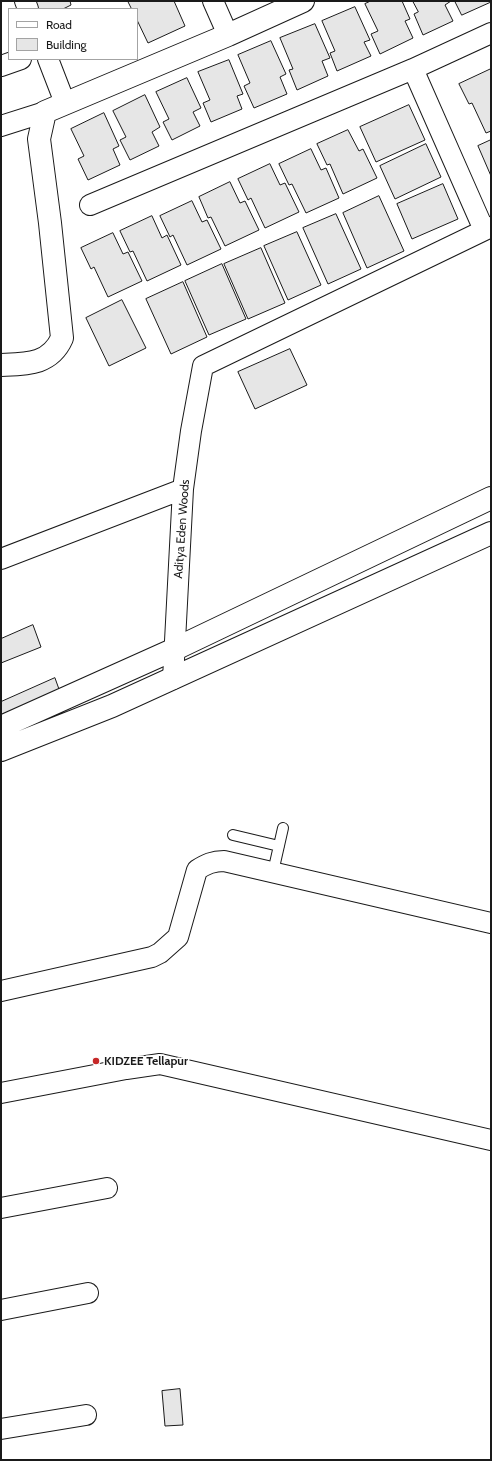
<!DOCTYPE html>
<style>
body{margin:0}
#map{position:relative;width:492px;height:1461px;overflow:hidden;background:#fff;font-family:Cabin,sans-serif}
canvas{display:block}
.frame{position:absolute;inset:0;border:2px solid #1a1a1a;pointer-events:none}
.legend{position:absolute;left:8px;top:8px;width:130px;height:52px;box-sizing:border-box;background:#fff;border:1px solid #a3a3a3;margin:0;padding:5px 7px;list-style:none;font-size:12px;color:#1a1a1a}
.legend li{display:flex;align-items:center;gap:8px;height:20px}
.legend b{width:20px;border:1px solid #a3a3a3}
</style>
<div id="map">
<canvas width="492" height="1461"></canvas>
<div class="frame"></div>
<ul class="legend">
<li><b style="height:5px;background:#fff"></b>Road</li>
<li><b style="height:11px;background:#e6e6e6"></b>Building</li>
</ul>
</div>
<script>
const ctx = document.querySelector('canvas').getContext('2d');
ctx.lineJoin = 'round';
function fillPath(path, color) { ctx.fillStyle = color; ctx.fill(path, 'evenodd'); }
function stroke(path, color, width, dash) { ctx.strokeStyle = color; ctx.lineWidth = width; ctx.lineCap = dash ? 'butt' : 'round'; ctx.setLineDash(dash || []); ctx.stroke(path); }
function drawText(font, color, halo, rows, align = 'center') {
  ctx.font = font + ' Cabin,sans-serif'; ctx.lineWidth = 3; ctx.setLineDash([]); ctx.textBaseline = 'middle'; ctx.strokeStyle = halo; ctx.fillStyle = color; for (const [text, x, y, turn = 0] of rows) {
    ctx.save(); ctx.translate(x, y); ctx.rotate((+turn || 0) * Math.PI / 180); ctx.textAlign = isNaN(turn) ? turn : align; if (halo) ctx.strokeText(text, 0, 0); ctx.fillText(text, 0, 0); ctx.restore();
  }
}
const building = new Path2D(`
 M28,1H70L71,5L63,9H32Z
 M128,1H174L185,26L148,43L137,20V9H132Z
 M371,1H402L410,19L405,21L413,38L380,54L371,34L378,31L365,4Z
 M413,1H451L445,5L453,21L423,35L414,14L418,12Z
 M455,1H490L491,2L462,15Z
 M355,7L370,40L364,42L371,56L337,71L330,53L335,51L322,21Z
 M315,24L330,58L322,61L328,76L297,90L289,70L293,69L280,38Z
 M271,41L286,74L280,77L287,94L254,108L244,86L250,83L238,55Z
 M229,60L243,94L237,96L242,109L211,122L203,103L210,100L198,72Z
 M491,69V131L486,133L472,103L469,104L459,84Z
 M187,78L201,108L193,112L200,126L172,140L163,122L169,119L156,92Z
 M145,95L160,127L152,132L159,146L130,160L120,140L126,137L113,111Z
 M409,105L425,140L376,162L360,127Z
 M104,113L119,146L113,149L120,165L88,180L78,159L84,156L71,129Z
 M348,130L359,151L363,149L377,178L343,194L330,164L327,165L317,144Z
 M491,140V176L478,146Z
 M426,144L441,177L395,199L380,166Z
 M311,149L321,170L326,168L339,198L306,213L292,184L289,185L279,164Z
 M270,164L280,185L285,183L299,212L265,228L251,198L248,200L238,179Z
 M230,182L240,203L245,201L259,230L225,246L211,217L208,218L199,197Z
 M443,184L458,219L412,239L397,204Z
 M379,196L404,251L367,268L343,213Z
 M192,201L202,222L207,220L221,249L187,265L173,235L170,237L160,216Z
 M336,214L361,269L328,284L303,228Z
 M152,216L162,238L167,235L181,265L147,281L133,251L130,252L120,231Z
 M297,232L321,285L288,300L264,246Z
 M113,233L123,254L128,252L142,281L108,297L94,267L91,269L81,248Z
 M261,248L285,303L248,319L224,264Z
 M222,264L246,319L209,335L185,281Z
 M183,282L207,337L171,354L146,299Z
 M122,300L146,348L109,366L86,318Z
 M290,349L307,385L255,409L238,372Z
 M33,625L41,647L1,663V639Z
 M55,678L60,692L1,718V702Z
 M180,1389L183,1425L165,1426L162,1391Z`);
fillPath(building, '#e6e6e6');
stroke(building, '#1a1a1a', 1);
const lane = new Path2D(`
 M233,835L279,846
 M273,872L283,828`);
const street = new Path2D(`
 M25,1L28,9
 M213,1L228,35
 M48,59L65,103
 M1,66L21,59
 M413,69L484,230
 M1,126L45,112
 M90,205L413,69L491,33
 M1,559L183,489
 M173,679L183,489L191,431L203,366L491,227
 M1,991L152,957L160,953L178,937L197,870C206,864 213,861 224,861L491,923
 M1,1093L126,1069L160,1064L491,1140
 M1,1208L107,1188
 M1,1310L88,1293
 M1,1429L86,1415`);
const secondary = new Path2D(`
 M1,365C26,364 50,365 62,338L50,223L39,139L45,112L228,35L303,1
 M1,727L175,649L491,498
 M1,750L112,706L491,533`);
stroke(lane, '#1a1a1a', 12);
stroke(street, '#1a1a1a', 22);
stroke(secondary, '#1a1a1a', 24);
stroke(lane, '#fff', 10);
stroke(street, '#fff', 20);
stroke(secondary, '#fff', 22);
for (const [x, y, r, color] of [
 [96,1061,4,"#c62828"]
]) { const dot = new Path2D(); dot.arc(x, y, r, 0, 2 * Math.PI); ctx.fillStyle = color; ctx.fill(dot); stroke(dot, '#fff', 1.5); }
drawText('12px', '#1a1a1a', '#fff', [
 ["Aditya Eden Woods",182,529,-86]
]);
drawText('bold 12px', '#1a1a1a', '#fff', [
 ["KIDZEE Tellapur",104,1061]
], 'left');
</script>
